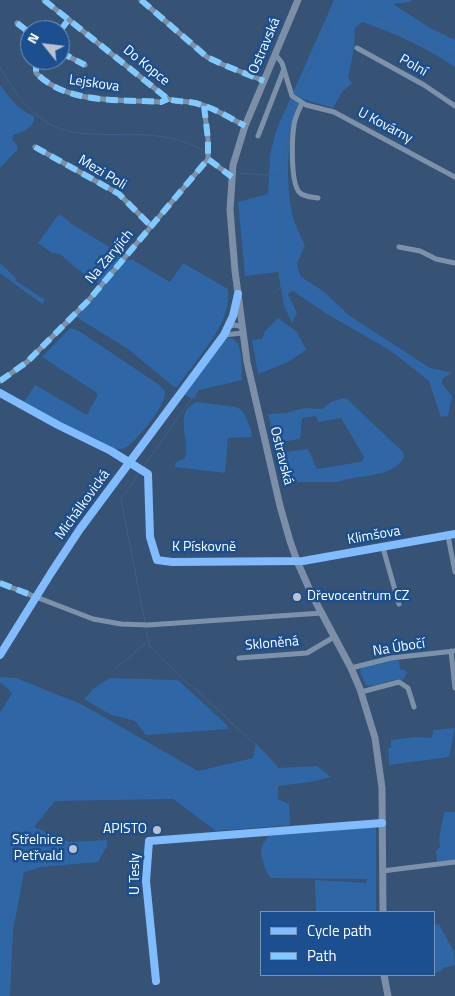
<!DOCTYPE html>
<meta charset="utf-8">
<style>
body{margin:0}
#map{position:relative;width:455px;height:996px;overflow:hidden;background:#365274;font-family:"Titillium Web",sans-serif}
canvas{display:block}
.legend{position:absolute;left:260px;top:911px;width:175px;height:65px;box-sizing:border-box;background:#1b4f8f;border:1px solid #7695bc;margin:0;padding:6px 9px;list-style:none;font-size:15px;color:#fff}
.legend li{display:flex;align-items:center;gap:10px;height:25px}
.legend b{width:25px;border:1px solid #7695bc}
.north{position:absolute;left:20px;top:20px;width:50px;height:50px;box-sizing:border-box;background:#1b4f8f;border:1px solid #7695bc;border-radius:50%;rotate:299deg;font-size:14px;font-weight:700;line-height:20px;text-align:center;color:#fff}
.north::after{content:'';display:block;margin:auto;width:18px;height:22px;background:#b9c2ce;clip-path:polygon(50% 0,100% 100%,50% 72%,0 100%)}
</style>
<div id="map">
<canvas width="455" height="996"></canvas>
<ul class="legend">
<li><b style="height:6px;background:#80bcff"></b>Cycle path</li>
<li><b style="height:6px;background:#80caff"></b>Path</li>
</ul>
<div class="north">N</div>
</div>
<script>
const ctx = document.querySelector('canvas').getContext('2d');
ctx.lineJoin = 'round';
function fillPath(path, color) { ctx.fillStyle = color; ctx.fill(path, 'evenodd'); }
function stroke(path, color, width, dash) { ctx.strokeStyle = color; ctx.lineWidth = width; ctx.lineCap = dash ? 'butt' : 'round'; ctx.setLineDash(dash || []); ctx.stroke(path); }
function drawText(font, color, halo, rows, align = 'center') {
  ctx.font = font + ' "Titillium Web",sans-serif'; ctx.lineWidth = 5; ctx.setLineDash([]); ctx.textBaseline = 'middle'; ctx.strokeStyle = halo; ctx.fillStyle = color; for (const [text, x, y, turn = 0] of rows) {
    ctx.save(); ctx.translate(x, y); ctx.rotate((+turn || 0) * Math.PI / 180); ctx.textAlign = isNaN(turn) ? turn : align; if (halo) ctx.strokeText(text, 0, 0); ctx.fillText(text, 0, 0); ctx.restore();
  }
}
fillPath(new Path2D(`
 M334,0H412L411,2L393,4L430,28L455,40V67C423,46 397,34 362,22L355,28L354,49L348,78L352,83L342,92L333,108L302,99C287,134 285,175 292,213C294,224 301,236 305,246L297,263L300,276L323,291L350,316L430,368L452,373L443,378L442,384L452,396L448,416L441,417L429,381L391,351L327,314L293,291L288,294L297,313L292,323L284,306L278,272L245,276L238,202L268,194L270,155L276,131Z
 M0,85C9,97 19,111 34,116C36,125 23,134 14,134L12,140L17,145L18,149L0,168Z
 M59,214L70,222V223L116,251L115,254H117L118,253L122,256L102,283L99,284L76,268L60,254L52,253L38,243Z
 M125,259L133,260L170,282L183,263L228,289C233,323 196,359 177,387H174L128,349L76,317Z
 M0,263L16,278L15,280L45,300L42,304L0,273Z
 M278,318L297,332L306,350L288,362L258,374L252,340L262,339L265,331Z
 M70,328L79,331L158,384L165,391C167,404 139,438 128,446C124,449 121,449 116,449L76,432L22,405L35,385L87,415L97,396V393L42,357Z
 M228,338C245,338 241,368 242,380L199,390L194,399L184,395L223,342Z
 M343,398L347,399L403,452L404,457C393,479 358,474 338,482H286L277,455L278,453L308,449L317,469L360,462L363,460L364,457L341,418L318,422L316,416L302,418L300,439L276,443L268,414L286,413L305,408L322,409L331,402Z
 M197,402L236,407L240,409L244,413L251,429L252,437L228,438L225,473L175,467V463L185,458C190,439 173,410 197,402Z
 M391,659L399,661L400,669L405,670L407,673L403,680C390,677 379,688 366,685L360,671L361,667Z
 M0,677L16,678L83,705L198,771L253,758L256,743L279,768L317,766L331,777L310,782L278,786V799L289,804L290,825L216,831L173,799L55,801L34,827L69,842L107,840V846L98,862L41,867L24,872L13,931L10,996H0V713L12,693L0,682Z
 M110,678L178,680L227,725L228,729L146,735L135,721L111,715L84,699L94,688Z
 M455,728L449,757L389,765L388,748H391V740L415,737L432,738L433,730Z
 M444,812H455V860L437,862L436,851L440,847L439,840Z
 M376,827V912H316L315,880L366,883L367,879L271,878C266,874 261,857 261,850C262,844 266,839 270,835Z
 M439,924L454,952L455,965L443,968L441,971L434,973V925Z`), '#2f66a5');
stroke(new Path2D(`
 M362,0L375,16L400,26L409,35L423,44L455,55
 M0,67C8,80 15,94 26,105C35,116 50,126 64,130C85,136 122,134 145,135C166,136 186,140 204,151
 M296,96L343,0
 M241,173L280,176
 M273,294L282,286
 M285,301L280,276V176L288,143L290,108L294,100
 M142,469L229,345
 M140,472L121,499L145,622
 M145,626L150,646L162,659L266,754L280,772
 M115,669L148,641`), '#3b618d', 1);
stroke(new Path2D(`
 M44,0L168,99C177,102 186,101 195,103C213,107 230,118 245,126
 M141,0L207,57L224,65L264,81
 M17,23L30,33
 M60,31L69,19
 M357,48L424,85L455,106
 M60,52L85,65
 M275,54L282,63L292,96L306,105L334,112L455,177
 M39,60L36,67V73C68,105 120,99 161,102L168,99
 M302,103C299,110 295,117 294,125C292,138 290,184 300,193C305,197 312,197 318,198
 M204,106L208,139V159
 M258,136L284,69
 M35,147L119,194L151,226
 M399,247L420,251L436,259L455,263
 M228,326L236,325L241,327
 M224,335L242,333
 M0,381L27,362L88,301L208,159L232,177
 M0,393L58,425L111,451L148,474L150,537L157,560L172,562L303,561L455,534
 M448,536L455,572
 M383,548L399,604
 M0,583L93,619L121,624L148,625L322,613
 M451,651L455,688
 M0,655L51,573L80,529L224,335L233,316L237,297
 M239,658L307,653L334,637
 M351,668L391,658L455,651
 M361,692L399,682L408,688L414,707
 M382,871L455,862
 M156,981L146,881L149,841L382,823`), '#7d92a8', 5);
stroke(new Path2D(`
 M298,0L245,126L233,165L230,210L235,271L247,362L280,506L290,541L297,561L312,595L351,668L360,689L375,738L382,788L383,912
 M384,975L388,996`), '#7d8ea7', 7);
stroke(new Path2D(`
 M44,0L168,99C177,102 186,101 195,103C213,107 230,118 245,126
 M141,0L207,57L224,65L264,81
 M17,23L30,33
 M60,31L69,19
 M60,52L85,65
 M39,60L36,67V73C68,105 120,99 161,102L168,99
 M204,106L208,139V159
 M35,147L119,194L151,226
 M0,381L27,362L88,301L208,159L232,177
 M0,583L36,597`), '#80caff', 6, [12, 6]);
stroke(new Path2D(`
 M0,393L58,425L111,451L148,474L150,537L157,560L172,562L303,561L455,534
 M0,655L51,573L80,529L224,335L233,316L238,294
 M156,981L146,881L149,841L382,823`), '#80bcff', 8);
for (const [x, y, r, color] of [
 [297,597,5,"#b9c2ce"],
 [157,830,5,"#b9c2ce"],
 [73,849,5,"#b9c2ce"]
]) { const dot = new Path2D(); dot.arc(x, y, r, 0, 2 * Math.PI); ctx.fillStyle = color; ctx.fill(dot); stroke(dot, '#1b4f8f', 2); }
drawText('14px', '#fff', '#1b4f8f', [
 ["Ostravská",265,46,-67],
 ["Do Kopce",146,66,39],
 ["Polní",413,66,30],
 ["Lejskova",94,84,8],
 ["U Kovárny",385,126,28],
 ["Mezi Poli",102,173,31],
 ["Na Zaryjích",110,257,-50],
 ["Ostravská",281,456,76],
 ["Michálkovická",83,505,-54],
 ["Klimšova",374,536,-10],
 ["K Pískovně",204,548],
 ["Skloněná",272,644,-5],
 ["Na Úbočí",399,648,-9],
 ["U Tesly",136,874,-90]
]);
drawText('14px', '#fff', '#1b4f8f', [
 ["Dřevocentrum CZ",307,597,"left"],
 ["APISTO",147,830],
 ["Střelnice",63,841],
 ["Petřvald",63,857]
], 'right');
</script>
